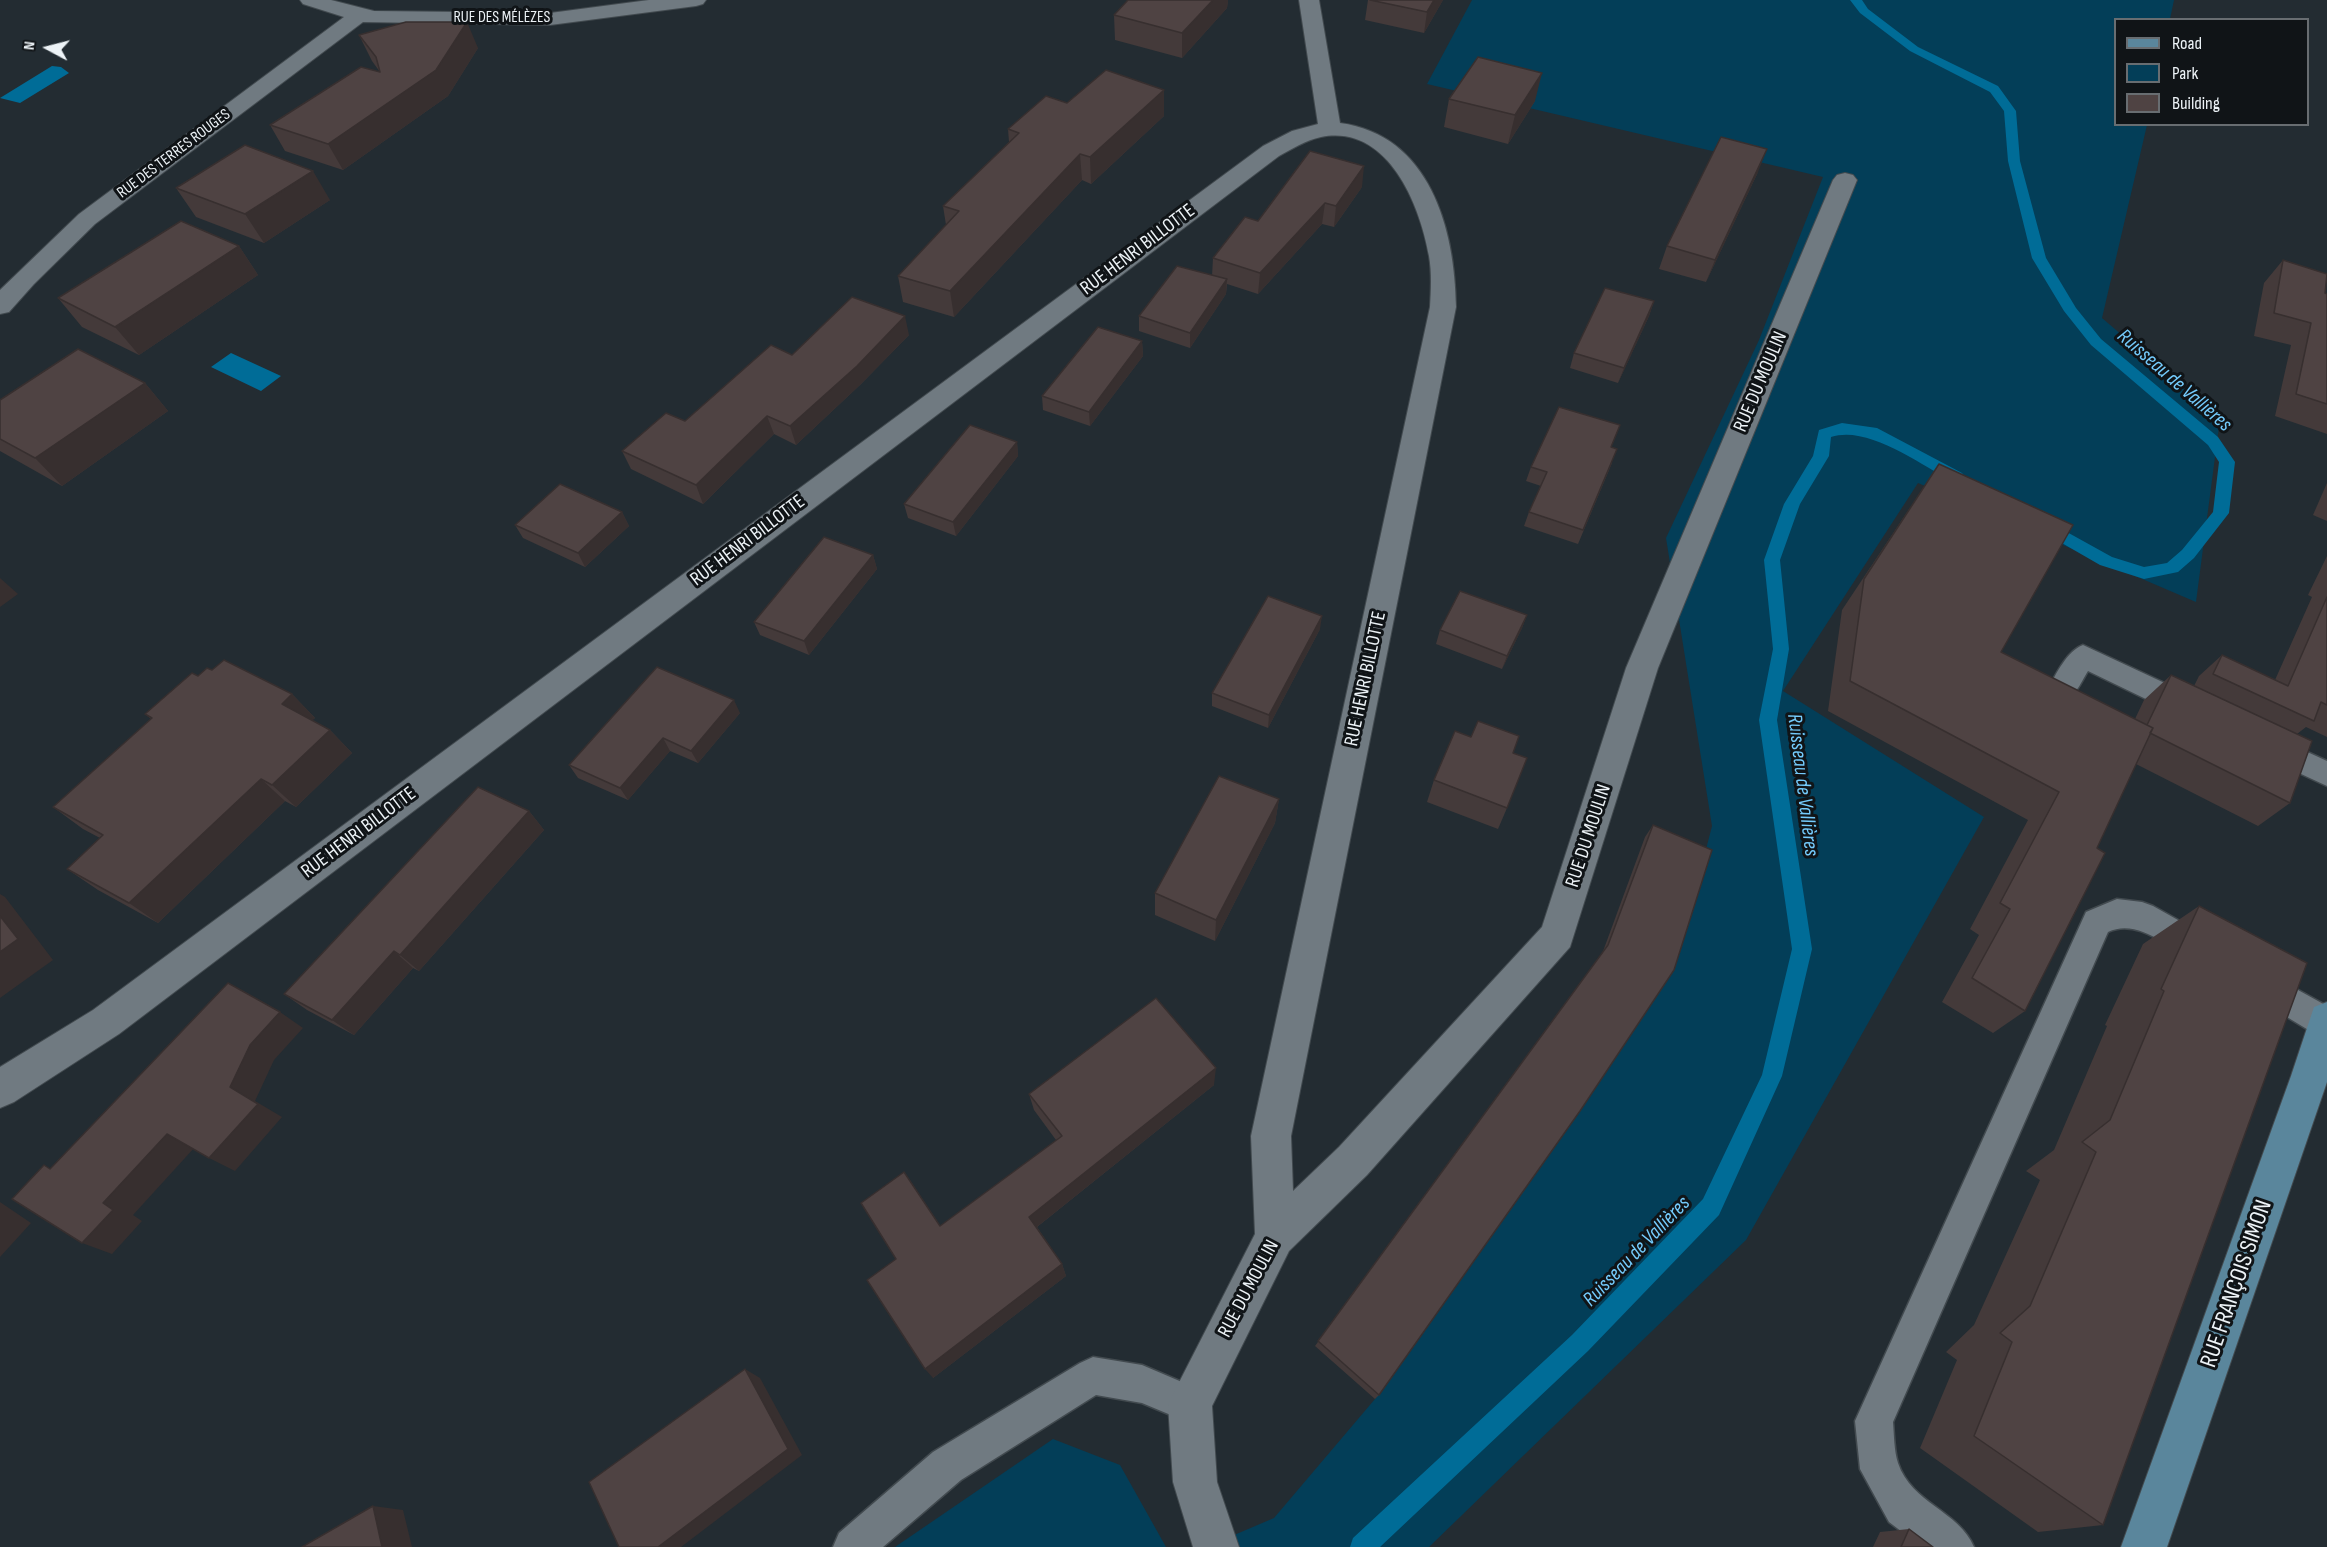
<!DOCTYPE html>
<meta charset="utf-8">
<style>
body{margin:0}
#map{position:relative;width:2327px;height:1547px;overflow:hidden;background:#232c32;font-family:"Sofia Sans Condensed",sans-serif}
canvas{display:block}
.legend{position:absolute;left:2114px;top:18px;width:195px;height:108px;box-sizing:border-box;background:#101417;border:2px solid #686d71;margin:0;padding:8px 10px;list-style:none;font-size:18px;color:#edf3f7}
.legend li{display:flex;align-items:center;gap:12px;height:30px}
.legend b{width:30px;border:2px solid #686d71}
.north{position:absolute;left:18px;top:18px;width:60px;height:60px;-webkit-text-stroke:4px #101417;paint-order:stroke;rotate:277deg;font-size:16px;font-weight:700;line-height:24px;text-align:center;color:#edf3f7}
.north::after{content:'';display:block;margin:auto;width:21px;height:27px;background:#edf3f7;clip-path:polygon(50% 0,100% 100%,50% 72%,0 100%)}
</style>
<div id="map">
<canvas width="2327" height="1547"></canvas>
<ul class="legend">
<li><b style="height:8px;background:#5a869c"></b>Road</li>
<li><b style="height:16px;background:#033e58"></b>Park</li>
<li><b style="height:16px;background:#4f4343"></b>Building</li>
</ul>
<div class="north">N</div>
</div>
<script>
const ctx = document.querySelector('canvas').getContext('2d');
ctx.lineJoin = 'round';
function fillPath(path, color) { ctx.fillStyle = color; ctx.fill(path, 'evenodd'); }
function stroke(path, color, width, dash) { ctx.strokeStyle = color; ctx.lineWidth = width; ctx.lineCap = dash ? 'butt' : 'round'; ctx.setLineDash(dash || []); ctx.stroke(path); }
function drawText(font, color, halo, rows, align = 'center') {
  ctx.font = font + ' "Sofia Sans Condensed",sans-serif'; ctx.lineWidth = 6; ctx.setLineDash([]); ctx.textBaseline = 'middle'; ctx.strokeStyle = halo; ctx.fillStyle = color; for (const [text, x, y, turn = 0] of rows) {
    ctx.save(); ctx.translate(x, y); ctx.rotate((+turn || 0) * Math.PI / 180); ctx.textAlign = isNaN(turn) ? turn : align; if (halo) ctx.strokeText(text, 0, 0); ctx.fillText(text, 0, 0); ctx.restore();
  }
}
fillPath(new Path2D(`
 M1472,0H2174L2170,19L2116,20V124L2147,125L2102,318L2220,419L2196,602L1918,483L1783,691L1984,817L1746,1240L1429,1547H1206L1274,1518L1375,1399L1703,861L1712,826L1666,538L1759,340L1823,177L1427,84Z
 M1053,1439L1120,1465L1166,1547H895Z`), '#033e58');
fillPath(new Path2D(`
 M52,66L61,67L69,73L20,103L0,98Z
 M231,353L281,376L261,391L211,367Z`), '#006c97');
fillPath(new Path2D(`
 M1850,0H1862L1868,9L1918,47L1998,86L2016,111L2020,161L2046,258L2076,308L2101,339L2218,437L2235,462L2229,513L2194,558L2178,572L2144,579L2100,565L2041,531L2039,527L2041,523L2047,521L2112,557L2144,567L2167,563L2182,550L2213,512L2219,462L2208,445L2091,345L2064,311L2032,258L2008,161L2004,111L1990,92L1910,51L1860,13Z
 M1842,423L1877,428L1962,473L1965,477L1962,481H1952C1919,464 1868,425 1831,437L1829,456L1800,504L1780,560L1789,649L1777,720L1812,949L1782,1076L1719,1215L1588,1351L1380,1547H1350L1353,1538L1572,1335L1703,1199L1762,1075L1792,949L1759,720L1773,649L1764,560L1784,504L1813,456L1819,430Z`), '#006c97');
const lane = new Path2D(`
 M2083,645L2199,699L2203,707L2199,715L2189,718L2179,715L2088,671C2078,687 2074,704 2052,697L2048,689C2056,674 2067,651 2083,645Z
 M2268,734L2327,761V786L2258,754L2254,746L2258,738Z
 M2117,899L2142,902L2153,906L2210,938L2214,948L2210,958L2199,962C2171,951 2139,917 2108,932L1893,1422C1894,1434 1894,1451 1898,1463C1911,1503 1959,1511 1974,1547H1922L1889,1522L1860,1469L1855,1421L2086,912Z
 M2260,969L2327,1006V1038L2315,1034L2249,994L2244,984L2249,974Z
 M1093,1357L1142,1365L1203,1391L1209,1404L1203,1417L1190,1423L1142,1403L1096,1395L961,1480L883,1547H833L839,1533L933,1452L1080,1363Z`);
const street = new Path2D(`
 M300,0H331L374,11L550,13L649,0H706L703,4L696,6L550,25L363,22L95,224L34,284L9,312L0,314V290L79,214L344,17L303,4Z
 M1299,0H1319L1340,123C1430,135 1455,229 1456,307L1291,1136L1293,1191L1339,1147L1542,927L1626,668L1833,180L1837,175L1845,173L1853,175L1857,180L1658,668L1570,947L1367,1175L1289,1251L1212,1406L1217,1482L1239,1547H1193L1173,1482L1168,1404L1255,1234L1251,1136L1430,307C1431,290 1432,273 1429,256C1420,205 1388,124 1321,137C1306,140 1292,149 1279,156L119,1034L14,1102L0,1108V1067L93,1010L1263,146L1292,131L1318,124Z`);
const secondary = new Path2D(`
 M2327,1002V1082L2167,1547H2121L2291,1076L2314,1007Z`);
stroke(lane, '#424a4f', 3);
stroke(street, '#424a4f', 2);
stroke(secondary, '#424a4f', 2);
fillPath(lane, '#707a81');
fillPath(street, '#707a81');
fillPath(secondary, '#5a869c');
fillPath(new Path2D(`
 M1128,0H1228L1227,8L1182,58L1115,40L1114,15Z
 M1368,0H1443L1424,33L1365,20Z
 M359,35L478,48L448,96L343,170L285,151L270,125L380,72L372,61Z
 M1164,90V116L1091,184L1082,180L954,317L903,302L898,276L946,225L943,206L1009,142L1008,129L1067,103Z
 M1449,99L1535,101L1508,144L1444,127Z
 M1758,172L1706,282L1659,269L1667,246Z
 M1362,187L1334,227L1322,224L1258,294L1227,284L1226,294L1190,348L1139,331V316L1212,276L1213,258L1258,221Z
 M176,188L330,200L264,243L196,217Z
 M239,246L258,275L139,355L82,327L58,298Z
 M2283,260L2327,294V434L2275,416L2291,345L2254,336L2264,283Z
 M1654,301L1649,316L1618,383L1570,368L1574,353Z
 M909,335L861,384L796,445L774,434L703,504L631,469L622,451L685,421L792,355Z
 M1142,341L1143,356L1090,426L1043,410L1042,396Z
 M145,383L168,411L62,486L0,451V400Z
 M1017,442L1018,456L956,536L908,518L904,504Z
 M1611,447L1612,463L1578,544L1524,526L1529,512L1541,486L1526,481L1531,467Z
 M1939,464L2001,652L2135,719L2144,700L2171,675L2194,686L2199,676L2222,655L2275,680L2312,597L2308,595L2327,556V737L2306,727L2297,734L2290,803L2258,826L2136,764L2097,848L2025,1011L1993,1033L1942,1002L1979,935L1970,929L2028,820L1828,711L1842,610Z
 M2327,483V521L2313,515Z
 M622,512L629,526L585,567L523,538L515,525Z
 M873,555L877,569L809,655L760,635L754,622Z
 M1527,615L1522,628L1502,669L1436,644L1440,630Z
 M1320,629L1268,728L1212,706V693Z
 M212,670L292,694L315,718L312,720L330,730L352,753L296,807L285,801L158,923L98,890L67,869L100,838L83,829L53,807L151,719L145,714L198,676Z
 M740,713L698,763L670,751L628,800L578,778L569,765Z
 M1434,780L1507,808L1498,829L1427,802Z
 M1279,799L1275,823L1215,941L1155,915V893Z
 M529,811L544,830L419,971L413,968L354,1035L307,1010L284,994Z
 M1653,825L1712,850L1379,1395L1375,1399L1315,1346L1602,954L1645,837Z
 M2199,906L2103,1525L2038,1532L1920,1448L1957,1360L1946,1352L1974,1325L2040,1180L2026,1171L2054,1150L2107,1026L2105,1025L2143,944Z
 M1214,1085L1037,1227L1062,1264L1066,1276L933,1378L940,1226L1056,1140L1034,1110L1029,1094Z
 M1909,1529L1933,1547H1873L1880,1532Z`), '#443a3a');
fillPath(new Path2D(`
 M1213,0H1228L1227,8L1182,58V33Z
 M1434,0H1443L1424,33L1427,12Z
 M467,22L478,48L448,96L343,170L328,144Z
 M1542,73L1535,101L1508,144L1515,115Z
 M1164,90V116L1091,184L1090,157Z
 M1767,149L1758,172L1706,282L1715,260Z
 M1080,154L1082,180L954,317L950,291Z
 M1364,166L1362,187L1334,227L1336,206Z
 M313,171L330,200L264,243L245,214Z
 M1325,203L1322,224L1258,294L1260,273Z
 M239,246L258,275L139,355L115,327Z
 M1227,279L1226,294L1190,348V333Z
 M1654,301L1649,316L1618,383L1624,368Z
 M905,316L909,335L861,384L796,445L790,426Z
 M1142,341L1143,356L1090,426L1089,412Z
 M145,383L168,411L62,486L35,458Z
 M767,416L774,434L703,504L696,485Z
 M1017,442L1018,456L956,536L953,522Z
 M622,512L629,526L585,567L578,553Z
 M873,555L877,569L809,655L804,641Z
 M0,578L18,594L0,607Z
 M1527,615L1522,628L1502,669L1507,656Z
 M1322,616L1320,629L1268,728L1269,715Z
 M292,694L315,718L304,728L282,704Z
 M734,700L740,713L698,763L691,751Z
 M330,730L352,753L296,807L272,785Z
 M663,738L670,751L628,800L620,788Z
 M261,779L285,801L158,923L129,903Z
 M1279,799L1275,823L1215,941L1216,920Z
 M529,811L544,830L419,971L400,955Z
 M0,894L5,897L53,960L0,998Z
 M394,951L413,968L354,1035L332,1020Z
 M280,1012L303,1028L274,1060L255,1101L282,1117L235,1171L209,1158L230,1087L250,1045Z
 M1216,1068L1214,1085L1033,1230L1029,1217Z
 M167,1134L195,1147L133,1215L142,1221L112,1254L82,1243L103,1203Z
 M0,1202L31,1223L0,1257Z
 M1062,1264L1066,1276L933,1378L925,1369Z
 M745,1369L760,1378L802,1455L681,1547H658Z
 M373,1506L403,1510L412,1547H382Z`), '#372f2f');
const building = new Path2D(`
 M1128,0H1213L1182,33L1114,15Z
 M1370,0H1434L1427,12Z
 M406,22H467L436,70L328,144L270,125L361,67L380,72L376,57L359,35Z
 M1478,57L1542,73L1515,115L1449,99Z
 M1106,70L1164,90L1090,157L1080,154L950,291L898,276L959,211L943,206L1019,133L1008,129L1046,96L1067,103Z
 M1721,137L1767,149L1715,260L1667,246Z
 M245,145L313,171L245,214L176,188Z
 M1310,151L1364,166L1336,206L1325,203L1260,273L1213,258L1245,217L1258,221Z
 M181,221L239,246L115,327L58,298Z
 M2283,260L2327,274L2325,293L2327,294V404L2296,394L2311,323L2274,313Z
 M1177,266L1227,279L1190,333L1139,316Z
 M1605,288L1654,301L1624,368L1574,353Z
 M852,297L905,316L857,366L790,426L767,416L696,485L622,451L666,413L685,421L771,345L792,355Z
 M1098,327L1142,341L1089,412L1042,396Z
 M78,349L145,383L35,458L0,439V400Z
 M1559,407L1620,425L1611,447L1617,449L1583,530L1529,512L1547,472L1531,467Z
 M970,425L1017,442L953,522L904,504Z
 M1939,464L2073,525L2001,652L2153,728L2097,848L2105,853L2025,1011L1972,978L2010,909L2000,903L2059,792L1850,681L1864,579Z
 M560,484L622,512L578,553L515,525Z
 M824,537L873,555L804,641L754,622Z
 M1460,591L1527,615L1507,656L1440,630Z
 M1268,596L1322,616L1269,715L1212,693Z
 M2327,597V705L2321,702L2314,721L2213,674L2222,655L2288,686Z
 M224,660L292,694L282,704L330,730L272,785L261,779L129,903L67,869L103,835L53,807L152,718L145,714L192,673L198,676L207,668L212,670Z
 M657,667L734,700L691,751L663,738L620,788L569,765Z
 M2171,675L2312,741L2290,803L2150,733L2153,728L2147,725Z
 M1478,721L1519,736L1513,753L1527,758L1507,808L1434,780L1455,731L1471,737Z
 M1219,776L1279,799L1216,920L1155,893Z
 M478,787L529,811L400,955L394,951L332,1020L284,994Z
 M1653,825L1712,850L1674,970L1580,1111L1379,1395L1318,1341L1608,945Z
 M2199,906L2307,963L2103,1525L1974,1436L2012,1342L2000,1333L2030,1306L2096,1152L2082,1142L2110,1120L2164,991L2161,989Z
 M0,916L18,939L0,952Z
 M228,983L280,1012L250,1045L230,1087L258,1104L209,1158L167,1134L103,1203L113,1210L82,1243L12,1199L44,1165L50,1169Z
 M1156,998L1216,1068L1029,1217L1062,1264L925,1369L867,1280L896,1259L861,1203L904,1172L940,1226L1062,1136L1029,1094Z
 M745,1369L788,1449L658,1547H619L589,1482Z
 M373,1506L382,1547H302Z
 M1909,1529L1933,1547H1901Z`);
fillPath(building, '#4f4343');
stroke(building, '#372f2f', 1.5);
drawText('16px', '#edf3f7', '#101417', [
 ["RUE DES MÉLÈZES",502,18],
 ["RUE DES TERRES ROUGES",174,154,-37]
]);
drawText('20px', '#edf3f7', '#101417', [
 ["RUE HENRI BILLOTTE",1138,250,-37],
 ["RUE DU MOULIN",1761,382,-67],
 ["RUE HENRI BILLOTTE",748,541,-37],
 ["RUE HENRI BILLOTTE",1366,679,-78],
 ["RUE HENRI BILLOTTE",359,833,-37],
 ["RUE DU MOULIN",1589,836,-72],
 ["RUE DU MOULIN",1249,1289,-62]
]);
drawText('italic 21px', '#74cbfc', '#101417', [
 ["Ruisseau de Vallières",2174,381,41],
 ["Ruisseau de Vallières",1802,785,83],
 ["Ruisseau de Vallières",1637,1252,-46]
]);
drawText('24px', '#edf3f7', '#101417', [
 ["RUE FRANÇOIS SIMON",2237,1284,-71]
]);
</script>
